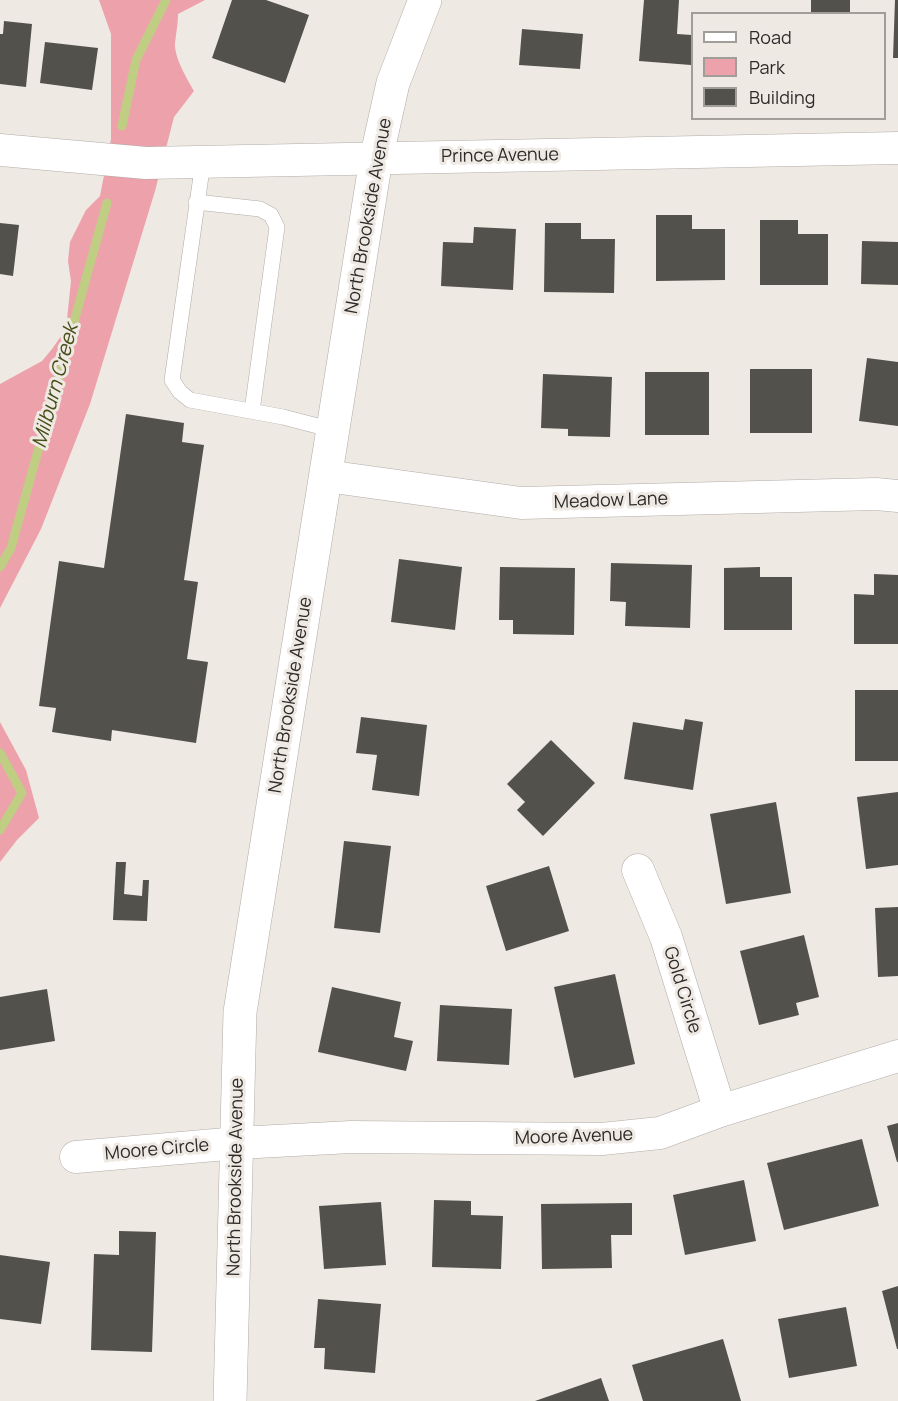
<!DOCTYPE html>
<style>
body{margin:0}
#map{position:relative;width:898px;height:1401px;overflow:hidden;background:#efe9e4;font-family:Manrope,sans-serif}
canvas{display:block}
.legend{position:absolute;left:691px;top:12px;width:195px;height:108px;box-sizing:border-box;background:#efe9e4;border:2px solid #a19d99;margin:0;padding:8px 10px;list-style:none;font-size:18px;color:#2d2b29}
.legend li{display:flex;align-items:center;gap:12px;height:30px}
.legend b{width:30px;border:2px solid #a19d99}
</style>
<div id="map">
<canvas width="898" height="1401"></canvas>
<ul class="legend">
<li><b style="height:8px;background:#fff"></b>Road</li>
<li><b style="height:16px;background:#eda1ab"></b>Park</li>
<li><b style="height:16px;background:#53514b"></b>Building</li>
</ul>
</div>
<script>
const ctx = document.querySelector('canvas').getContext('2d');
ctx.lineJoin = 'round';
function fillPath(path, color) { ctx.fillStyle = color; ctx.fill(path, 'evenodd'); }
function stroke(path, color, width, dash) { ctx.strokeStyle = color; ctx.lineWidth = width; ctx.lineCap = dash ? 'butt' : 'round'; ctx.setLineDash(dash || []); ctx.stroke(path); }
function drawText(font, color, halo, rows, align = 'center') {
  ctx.font = font + ' Manrope,sans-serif'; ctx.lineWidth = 6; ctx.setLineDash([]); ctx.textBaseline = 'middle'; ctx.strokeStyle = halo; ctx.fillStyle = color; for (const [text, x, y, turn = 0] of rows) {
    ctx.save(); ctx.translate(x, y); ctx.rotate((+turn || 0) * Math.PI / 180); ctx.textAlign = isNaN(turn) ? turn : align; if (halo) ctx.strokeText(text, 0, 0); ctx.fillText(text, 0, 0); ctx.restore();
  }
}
fillPath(new Path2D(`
 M99,0H205L178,14C178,24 176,33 175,43C174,57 187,79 194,91L174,117L155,191L90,404L41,529L0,608V384L42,361L52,349L66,329L71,281L68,261L70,242L86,210L100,196L111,139V34Z
 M0,722L26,770L39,818L17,840L0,862Z`), '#eda1ab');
stroke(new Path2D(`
 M122,126L136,60L166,0
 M0,567L11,548L107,203
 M0,753L22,793L0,830`), '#bfce83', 9);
fillPath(new Path2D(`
 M232,0H266L309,15L285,83L212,58Z
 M644,0H679L677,34L692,35L691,65L639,61Z
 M811,0H850V14H811Z
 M895,0H898V58H893Z
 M4,21L32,24L26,87L0,84V34H3Z
 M522,29L583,34L580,69L519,65Z
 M45,42L98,48L92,90L40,83Z
 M656,215H692V229H725V280L656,281Z
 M760,220H798V234H828V285H760Z
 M0,223L19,225L13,276L0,274Z
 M545,223H581V239H615L614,293L544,292Z
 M474,227L516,229L513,290L441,286L443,242L473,243Z
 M862,241L898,242V285L861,284Z
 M867,358L898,362V426L859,421Z
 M750,369H812V433H750Z
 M645,372H709V435H645Z
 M543,374L612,377L610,437L568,436V429L541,428Z
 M126,414L184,423L182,442L204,445L184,580L198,582L187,659L208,662L196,743L112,730L111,741L52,732L56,708L39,706L59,561L104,568Z
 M399,559L462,567L455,630L391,622Z
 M611,563L692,565L690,628L625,626L626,602L610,601Z
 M500,567L575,568L574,635L513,634V620H499Z
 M760,567V577H792V630H724V568Z
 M874,574L898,575V644H854V594L874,595Z
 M855,690H898V761H855Z
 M361,717L427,725L419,796L372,790L377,755L356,753Z
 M685,719L703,722L693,790L624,779L633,722L683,730Z
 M551,740L595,783L543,836L517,810L525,802L507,784Z
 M898,792V865L866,869L857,797Z
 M776,802L791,893L726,904L710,814Z
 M344,841L391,846L380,933L334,928Z
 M116,862H126L124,894L142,896L143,880H149L147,921L113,920Z
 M549,866L569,931L506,951L486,886Z
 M898,907V976L878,977L875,908Z
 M804,935L819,997L796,1003L799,1015L759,1025L740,951Z
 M615,974L635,1064L574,1078L554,987Z
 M332,987L401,1002L394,1037L413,1041L406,1071L318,1052Z
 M47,989L55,1041L0,1050V997Z
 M440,1005L512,1009L509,1065L437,1061Z
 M898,1123V1162H897L887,1126Z
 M862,1139L879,1206L784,1230L767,1163Z
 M744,1180L756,1241L685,1255L673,1195Z
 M434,1200L471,1201V1215L503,1216L501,1269L432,1267Z
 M381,1202L386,1265L324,1269L319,1206Z
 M632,1203V1235H611L612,1268L542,1269L541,1204Z
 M119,1231L156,1232L152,1352L91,1350L94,1254L119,1255Z
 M0,1255L50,1262L41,1324L0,1319Z
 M898,1286V1349H897L882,1291Z
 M318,1299L381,1304L375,1373L324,1369L325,1348H314Z
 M846,1307L857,1366L789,1378L778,1319Z
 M723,1339L741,1401H643L632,1365Z
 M601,1378L609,1401H535Z`), '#53514b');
const lane = new Path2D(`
 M203,162L172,380L180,392L190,400L283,417L333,430
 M196,202L260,209L271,215L277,227L252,411`);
const street = new Path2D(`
 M0,150L146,163L898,148
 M326,476L521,503L876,494L898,496
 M638,870L666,937L720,1111
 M76,1157L238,1143L351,1137L602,1139L660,1133L720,1111L898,1056`);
const secondary = new Path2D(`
 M230,1401L240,1012L376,159L393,83L425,0`);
stroke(lane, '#b1aca7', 16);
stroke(street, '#b1aca7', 33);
stroke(secondary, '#b1aca7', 34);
stroke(lane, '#fff', 15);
stroke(street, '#fff', 32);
stroke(secondary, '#fff', 33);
drawText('18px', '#2d2b29', '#efe9e4', [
 ["Prince Avenue",500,156,-1],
 ["North Brookside Avenue",369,216,-80],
 ["Meadow Lane",611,501,-2],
 ["North Brookside Avenue",291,695,-81],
 ["Gold Circle",682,990,73],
 ["Moore Avenue",574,1137,-2],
 ["Moore Circle",157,1150,-5],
 ["North Brookside Avenue",236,1177,-89]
]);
drawText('italic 20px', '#464e17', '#efe9e4', [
 ["Milburn Creek",56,386,-75]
]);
</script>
